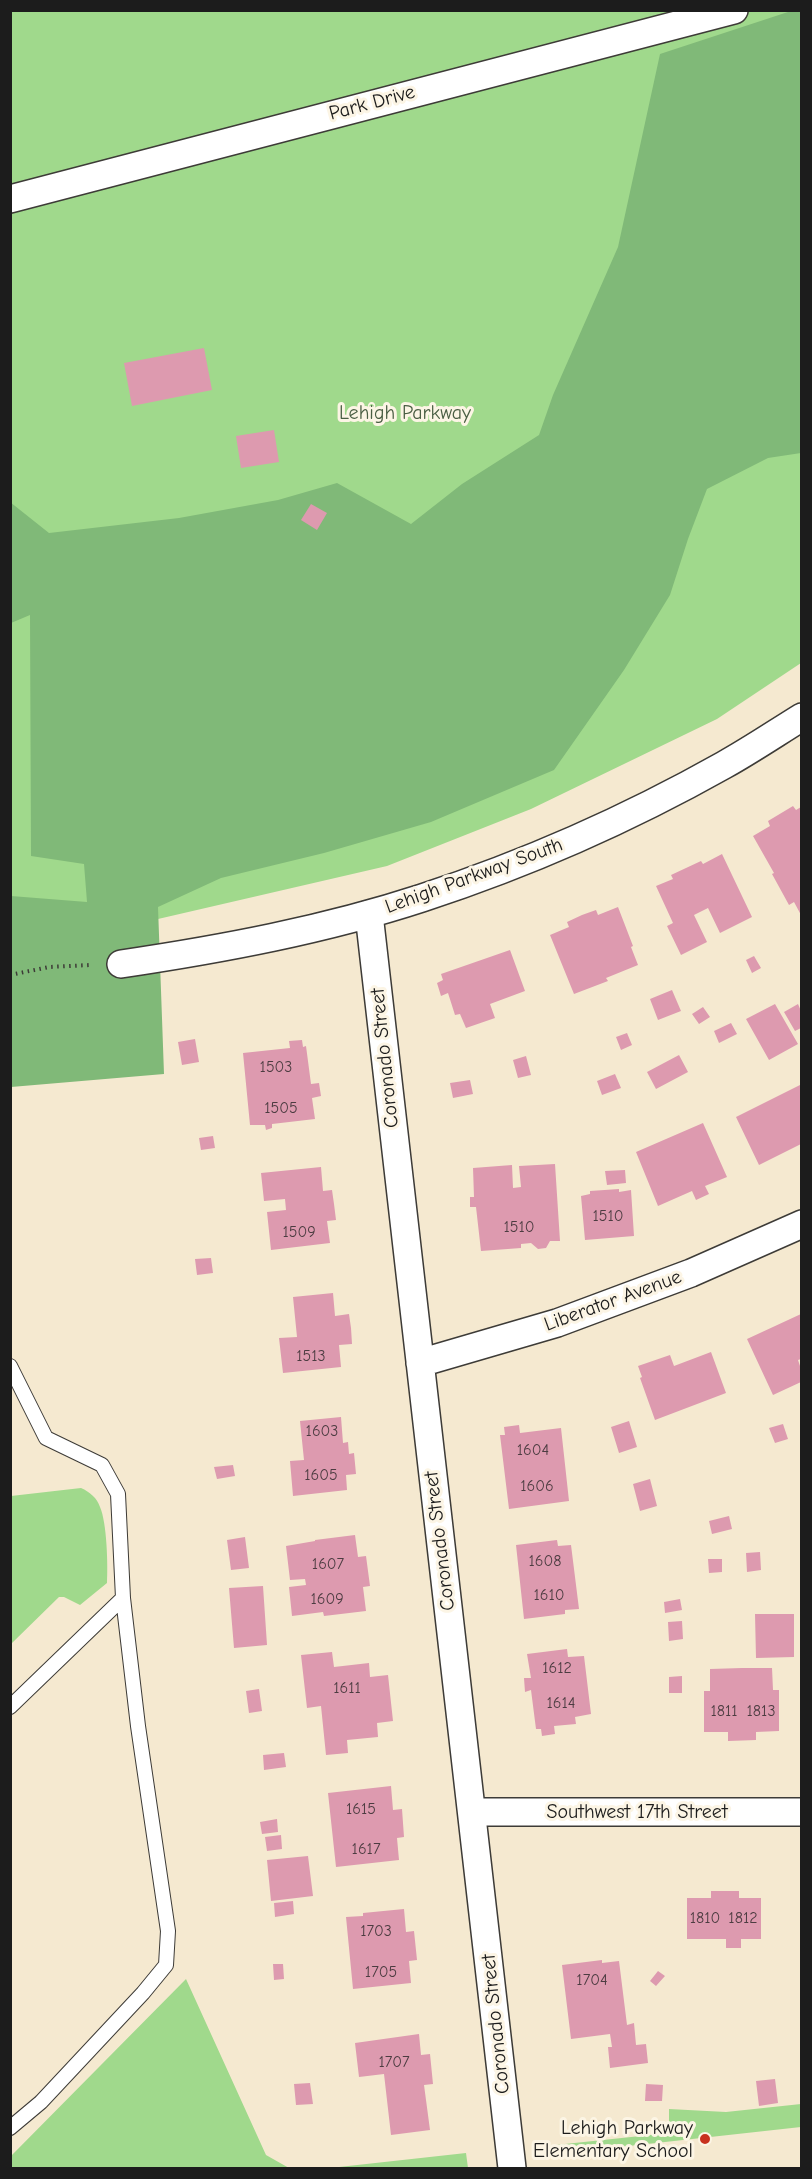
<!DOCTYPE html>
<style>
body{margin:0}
#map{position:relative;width:812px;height:2179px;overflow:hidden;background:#f5e9d0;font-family:"Comic Neue",sans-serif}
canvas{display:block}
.frame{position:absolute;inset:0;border:12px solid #1c1c1c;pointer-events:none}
</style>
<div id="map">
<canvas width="812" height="2179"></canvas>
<div class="frame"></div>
</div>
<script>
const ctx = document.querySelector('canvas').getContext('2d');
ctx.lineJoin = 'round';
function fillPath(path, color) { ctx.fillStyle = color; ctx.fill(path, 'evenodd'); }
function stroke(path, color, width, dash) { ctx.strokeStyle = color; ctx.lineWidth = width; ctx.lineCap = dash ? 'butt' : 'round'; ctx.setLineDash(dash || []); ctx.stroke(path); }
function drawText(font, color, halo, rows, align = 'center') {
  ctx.font = font + ' "Comic Neue",sans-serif'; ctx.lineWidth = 6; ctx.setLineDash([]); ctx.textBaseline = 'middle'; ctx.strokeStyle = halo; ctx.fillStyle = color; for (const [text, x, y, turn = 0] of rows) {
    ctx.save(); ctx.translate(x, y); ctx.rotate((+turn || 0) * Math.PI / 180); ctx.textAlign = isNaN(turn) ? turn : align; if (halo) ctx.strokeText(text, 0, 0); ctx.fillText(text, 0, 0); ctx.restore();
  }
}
fillPath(new Path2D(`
 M11,11H801V663L717,719L531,809L387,866L158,919L11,933Z
 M81,1488C90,1492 97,1498 100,1507C107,1523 108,1565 107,1583L80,1605L64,1597H59L11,1644V1496Z
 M186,1979L266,2155L289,2168H11V2156Z
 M801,2104V2127L547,2155L546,2146L669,2133V2109L726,2112Z
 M466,2153L468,2168H330Z`), '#a0d98c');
fillPath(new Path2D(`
 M791,11H801V453L768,458L707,489L688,539L670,595L624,670L554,770L431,822L324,853L221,878L158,907L164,1074L11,1087V896L87,902L84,864L31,856L30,615L11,623L10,502L49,533L179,518L278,500L337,483L411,524L462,484L539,435L553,395L618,247L660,54Z`), '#80b978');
fillPath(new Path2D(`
 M204,348L212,390L132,406L124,363Z
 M274,430L279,462L241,468L236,436Z
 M311,504L327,513L317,530L301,520Z
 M793,806L796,810L801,807V915L794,902L789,905L772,874L774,873L753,836L770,826L768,821Z
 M722,854L752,917L720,933L708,908L694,915L707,942L681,955L667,926L673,923L656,886L673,879L671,875L701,861L703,864Z
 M618,907L633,946L631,947L638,965L606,978L608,981L574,994L550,935L569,927L567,922L582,915L596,910L598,915Z
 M510,950L525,991L490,1004L495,1018L466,1028L460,1014L455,1015L448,993L441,996L437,983L443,980L441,974Z
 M754,956L761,968L752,973L746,960Z
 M672,990L681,1011L658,1020L650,999Z
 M775,1004L798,1044L769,1060L746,1019Z
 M798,1004L801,1011V1028L795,1031L784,1012Z
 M703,1007L710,1017L699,1024L692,1014Z
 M731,1023L737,1034L719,1043L714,1031Z
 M627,1033L632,1045L621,1050L616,1037Z
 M195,1039L199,1062L182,1065L178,1042Z
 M302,1040L303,1047L306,1046L311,1084L319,1083L321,1096L312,1098L315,1119L272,1124V1128L266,1130L265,1125H250L243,1053L290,1048L289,1041Z
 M679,1055L688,1072L656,1089L647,1072Z
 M526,1056L531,1075L518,1078L513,1060Z
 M615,1074L621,1088L602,1095L597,1081Z
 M470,1080L473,1094L453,1098L450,1083Z
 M800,1085L801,1144L759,1165L736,1117Z
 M703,1123L727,1177L705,1186L709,1194L696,1200L692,1191L658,1206L636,1152Z
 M213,1136L215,1148L201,1150L199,1138Z
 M555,1164L560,1241H550L546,1248L538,1249L531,1243L521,1244V1248L481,1251L476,1207H470V1197H474L473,1168L512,1165L513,1188L521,1187L519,1166Z
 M321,1167L323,1191L332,1190L334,1204L336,1220L327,1221L330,1243L271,1250L267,1212L286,1210L285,1199L264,1201L261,1173Z
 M625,1170L626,1183L607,1185L605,1171Z
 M619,1189V1192L631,1190L634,1236L585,1240L581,1196L590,1194V1191Z
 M211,1258L213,1273L197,1275L195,1259Z
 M333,1293L335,1316L349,1314L351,1328L352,1344L339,1345L341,1367L283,1373L279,1338L297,1337L293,1297Z
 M801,1314V1359L798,1360L801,1369V1382L773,1395L747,1339Z
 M711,1352L726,1393L655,1420L640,1378L642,1377L638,1366L670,1355L674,1366Z
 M341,1417L343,1443L348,1442L349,1454L354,1453L356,1474L346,1475L347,1490L293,1496L290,1461L304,1460L300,1421Z
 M629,1421L637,1447L619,1453L611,1427Z
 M783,1424L788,1439L775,1443L769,1428Z
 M519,1425L520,1433L561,1428L569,1501L509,1509L500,1435H505L504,1427Z
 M233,1465L235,1476L217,1479L214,1467Z
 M650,1479L657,1506L640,1511L633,1484Z
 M729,1516L732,1529L712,1534L709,1521Z
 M355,1535L358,1557L366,1556L370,1586L363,1587L366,1611L324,1616L323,1612L292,1616L289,1587L306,1585L305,1579L290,1580L286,1546L315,1541V1540Z
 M245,1537L249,1568L231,1570L227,1540Z
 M557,1540L558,1546L571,1545L579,1609L565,1610V1614L524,1619L516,1545Z
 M760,1552L761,1570L747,1572L746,1553Z
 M708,1559H722V1572L709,1573Z
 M263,1586L267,1645L234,1648L229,1588Z
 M680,1599L682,1610L665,1613L664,1602Z
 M755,1614H794V1657L756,1658Z
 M682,1621L683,1639L669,1641L668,1622Z
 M567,1649L568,1657L584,1656L591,1714L575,1717L576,1724L554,1726L555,1734L542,1736L541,1729H536L531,1690L525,1692L524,1678H531L527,1654Z
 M332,1652L334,1667L369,1663L370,1677L388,1675L393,1721L377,1723L378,1737L347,1740L348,1753L326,1755L321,1706L307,1708L301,1655Z
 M742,1668H772L773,1690H779V1731L756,1732V1740L728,1741V1732H704V1691H710V1669Z
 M682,1676V1693H669V1677Z
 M259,1689L262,1711L249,1713L246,1691Z
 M284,1753L286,1767L264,1770L263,1755Z
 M391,1786L393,1810L402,1809L404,1837L397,1838L399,1860L336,1867L328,1793Z
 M277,1819L278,1832L262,1834L260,1822Z
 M281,1835L282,1849L267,1851L265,1837Z
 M308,1856L313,1896L271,1901L267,1860Z
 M711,1891H739V1898H761V1939H741V1948H726V1939H687V1898H711Z
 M293,1901L294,1914L275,1917L274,1903Z
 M404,1909L406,1932L414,1931L417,1960L409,1961L411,1983L353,1989L346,1917L363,1916V1913Z
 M602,1960V1963L619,1961L627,2025L634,2023L636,2045L646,2044L648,2063L610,2068L608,2047H612L610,2034L571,2039L562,1965Z
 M273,1964H283L284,1979L274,1980Z
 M658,1971L665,1976L656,1986L650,1981Z
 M419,2034L421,2055L430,2054L433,2084L424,2085L430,2130L391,2135L384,2074L359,2077L355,2043Z
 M775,2079L778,2103L759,2106L756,2081Z
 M310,2083L313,2104L296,2105L294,2084Z
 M646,2084L663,2085L662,2101H645Z`), '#dd9aaf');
const lane = new Path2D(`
 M10,1366L46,1438L102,1465L118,1494L123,1598L138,1726L168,1931L166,1965L143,1993L41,2102L10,2128
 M10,1707L123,1598`);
const street = new Path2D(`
 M10,199L734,10
 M369,914L512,2168
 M121,964C222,949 324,930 422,898C526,864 628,819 724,765C751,750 776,733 802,717
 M420,1363L557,1323L691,1273L802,1224
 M472,1812H802`);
stroke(lane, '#3d3b37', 16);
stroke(street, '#3d3b37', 30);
stroke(new Path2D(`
 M10,975L49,967L90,965`), '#3d3b37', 4, [1.5, 4.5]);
stroke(lane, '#fff', 14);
stroke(street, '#fff', 27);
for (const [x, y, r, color] of [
 [705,2139,6,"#c8321e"]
]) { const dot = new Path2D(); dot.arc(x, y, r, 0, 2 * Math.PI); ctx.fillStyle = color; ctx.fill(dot); stroke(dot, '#fcf5e5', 2); }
drawText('16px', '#4c3c41', null, [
 ["1503",276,1067],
 ["1505",281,1108],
 ["1510",608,1216],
 ["1510",519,1227],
 ["1509",299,1232],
 ["1513",311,1356],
 ["1603",322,1431],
 ["1604",533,1450],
 ["1605",321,1475],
 ["1606",537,1486],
 ["1608",545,1561],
 ["1607",328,1564],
 ["1610",549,1595],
 ["1609",327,1599],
 ["1612",557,1668],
 ["1611",347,1688],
 ["1614",561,1703],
 ["1811",724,1711],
 ["1813",761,1711],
 ["1615",361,1809],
 ["1617",366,1849],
 ["1810",705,1918],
 ["1812",743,1918],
 ["1703",376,1931],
 ["1705",381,1972],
 ["1704",592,1980],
 ["1707",394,2062]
]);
drawText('20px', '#1c1c1c', '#fcf5e5', [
 ["Park Drive",372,103,-15],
 ["Lehigh Parkway South",474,876,-20],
 ["Coronado Street",385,1058,-96],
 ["Liberator Avenue",613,1301,-20],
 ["Coronado Street",440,1541,-97],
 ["Southwest 17th Street",637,1812],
 ["Coronado Street",496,2024,-96]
]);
drawText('20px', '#4a5e43', '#fcf5e5', [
 ["Lehigh Parkway",405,413]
]);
drawText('20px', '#1c1c1c', '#fcf5e5', [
 ["Lehigh Parkway",693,2128],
 ["Elementary School",693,2151]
], 'right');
</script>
